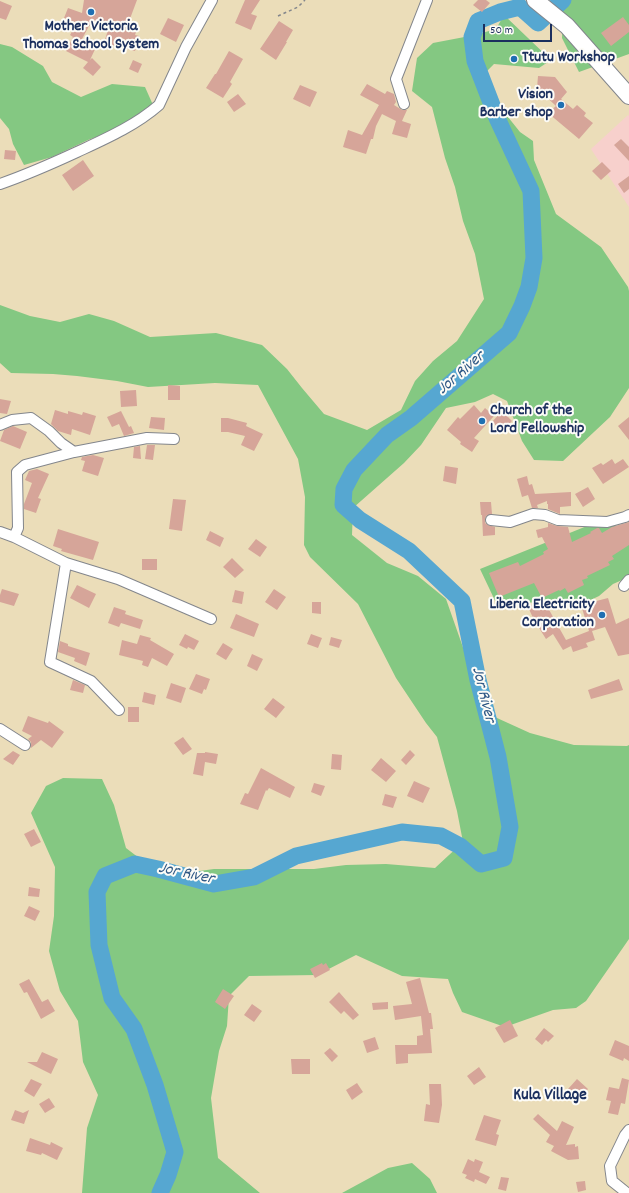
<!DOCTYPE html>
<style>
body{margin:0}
#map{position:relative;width:629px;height:1193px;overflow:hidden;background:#ebddb9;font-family:Dekko,sans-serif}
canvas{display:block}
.scale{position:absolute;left:483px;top:24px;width:69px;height:18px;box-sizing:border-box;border:2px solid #1b2f5e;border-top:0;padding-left:5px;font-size:12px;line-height:14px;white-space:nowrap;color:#1b2f5e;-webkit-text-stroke:3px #fdfcf7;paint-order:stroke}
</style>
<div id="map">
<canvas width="629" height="1193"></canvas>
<div class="scale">50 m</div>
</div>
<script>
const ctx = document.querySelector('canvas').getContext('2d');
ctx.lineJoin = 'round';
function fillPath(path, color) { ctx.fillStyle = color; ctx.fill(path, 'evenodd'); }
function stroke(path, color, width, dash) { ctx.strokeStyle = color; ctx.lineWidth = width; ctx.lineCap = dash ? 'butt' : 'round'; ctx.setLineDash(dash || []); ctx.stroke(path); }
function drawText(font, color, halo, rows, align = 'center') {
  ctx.font = font + ' Dekko,sans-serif'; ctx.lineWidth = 4; ctx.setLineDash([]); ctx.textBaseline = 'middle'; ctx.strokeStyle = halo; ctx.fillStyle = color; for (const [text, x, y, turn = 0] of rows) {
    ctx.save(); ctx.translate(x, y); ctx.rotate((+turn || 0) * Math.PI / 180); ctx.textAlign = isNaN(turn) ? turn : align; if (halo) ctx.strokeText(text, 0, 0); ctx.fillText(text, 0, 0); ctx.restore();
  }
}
fillPath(new Path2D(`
 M628,115L629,116V207L591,149Z`), '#f7d0cc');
fillPath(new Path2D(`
 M554,0H629V54L579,72L562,38L563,14Z
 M504,15L551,60L539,68L494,64L480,78L492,97L520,132L533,141L534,160L556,214L601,247L628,287L629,291V388L610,417L563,461L534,460L522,441L507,401L493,394L475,402L446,408L421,445L404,463L353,508L352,535L387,563L418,576L446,599L486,713L530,733L574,745L627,746L629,745V939L586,1001L576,1008L553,1010L505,1027L462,1012L453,993L448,979L402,976L356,955L317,975L249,976L229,996L227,1026L219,1051L211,1098L218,1158L260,1193H82L87,1128L98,1095L83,1062L78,1021L60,991L49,951L54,916L55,867L31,813L46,786L63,778L102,779L114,805L126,848L152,868L185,873L214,869H314L346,865L386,864L435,868L463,842L457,811L437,737L426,723L396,678L358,604L310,557L304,545L305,497L298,459L258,385L215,383L148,387L117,381L77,376L53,374L11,373L0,363V305L30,316L60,322L89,314L114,321L150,337L216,333L262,345L287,369L302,388L324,414L367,430L401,410L415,381L433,361L457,341L484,299L475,254L463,221L455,187L445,158L432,107L412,91L417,58L433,43L475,35L496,29Z
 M0,44L12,47L43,66L52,82L81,97L112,84L145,87L153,105L125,126L88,140L52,157L24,165L13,144L9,129L0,118Z
 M607,522L622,528L629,541V577L613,584L599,596L576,607L539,601L499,609L480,569L587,526Z
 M412,1163L430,1179L437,1193H342L388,1168Z`), '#84c882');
stroke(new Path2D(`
 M160,1193L168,1175L175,1152L155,1085L134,1029L112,998L99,945L97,892L105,876L135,864L158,869L214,884L254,877L296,856L402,832L441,836L460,846L481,864L504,858L510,827L498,757L478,680L462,601L409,551L360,520L343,505L344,489L354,470L387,435L411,418L509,333L522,306L529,287L534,258L531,191L497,118L475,61L472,37L478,21L500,12L520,7L538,23L563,0`), '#56a7d1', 17);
fillPath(new Path2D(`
 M84,0H137L128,24L138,26L135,35L139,36L135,51L104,43L108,30L89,26L82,39L97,45L90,60L92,58L101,67L93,76L83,68L88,62L66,51L73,37L70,35L77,23L64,18L68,8L82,13Z
 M245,0H260L251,14L257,16L251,30L235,23Z
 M478,0H486L490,3L482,12L473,5Z
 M0,1L12,6L6,20L0,18Z
 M623,17L629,25V32L611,46L601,33Z
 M168,18L184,25L176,42L160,34Z
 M279,21L293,30L286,42H287L276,60L260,49Z
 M229,51L243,59L230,82L232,84L223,98L206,88L215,74H216Z
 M133,60L142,64L138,73L129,69Z
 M538,76L555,77L567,92L561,99L573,109L577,105L586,113L584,116L593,123L579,139L548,113L556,106L537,88Z
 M367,84L385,94L387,91L394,94L396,102L394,105L402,110H407L402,121L411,124L407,138L392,134L396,121L382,114L376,126L373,139H371L366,154L343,147L348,130L362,135L379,105L360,95Z
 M300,85L317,92L310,107L293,99Z
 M238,94L246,104L234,112L227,102Z
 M621,139L629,147V161L614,145Z
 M5,150L16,151L15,160L4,159Z
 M83,160L94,176L73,191L62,175Z
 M602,162L611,171L601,180L592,171Z
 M629,176V189L624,193L618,184Z
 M168,385L180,386V400H168Z
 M136,390L137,406L121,407L120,391Z
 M0,399L11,401L7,414L0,413Z
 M474,405L481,413L485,408L494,416L474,438L479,441L472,452L460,444L461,442L447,430L458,417L460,419Z
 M55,410L68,414V411L82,415L83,412L96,416L90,435L72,429L71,435L58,431L51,424Z
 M121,411L129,427L131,426L134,433L124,436L119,424L112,427L107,417Z
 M502,411L512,421L502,431L492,422Z
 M151,417L165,418L164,430L149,428Z
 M629,417V440L618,426Z
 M221,418H228L247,423L246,426L263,434L254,451L241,445L245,436L228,432H221Z
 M13,426L27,432L20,449L0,441L4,430Z
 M147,445H155L153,460L145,459Z
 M140,446L141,459L133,458L134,447Z
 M93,455L104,458L98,476L82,471L85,461L81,460L82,457Z
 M612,459L615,464L623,459L629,467L603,484L592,468L601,463L603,465Z
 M445,466L458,468L456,484L443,481Z
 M37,469L49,474L38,498L41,499L36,513L24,509V504L32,483L25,480L29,471Z
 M527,476L529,485L532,484L535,494L571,492V506L560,507V514L548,509V504H547V501L537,505L538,508H532L528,495L522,497L517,479Z
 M588,487L595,499L583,507L575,494Z
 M173,499L186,500L182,531L169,529Z
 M480,502H491L492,514L486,516L485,520V523L488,525L495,527V535L483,536L482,515H481Z
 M629,522V545L612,556L614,559L608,562L610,565L587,576L588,578L582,580L584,585L568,593L565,588L560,591L559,590L542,598L534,583L499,597L489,573L518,562L520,566L544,554L543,552L548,549L542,537L538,538L536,530L548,527V523L557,526L568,527L572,542L591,533L590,532L597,528H599L602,533L612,527Z
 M58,529L99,542L93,560L61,551L62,549L53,546Z
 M210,531L224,538L220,547L206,540Z
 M256,539L267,547L260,557L248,549Z
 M232,558L244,570L235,578L223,567Z
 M142,559H157V570H142Z
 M77,585L96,594L89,608L70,598Z
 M2,589L19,594L14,606L0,602V595Z
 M274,589L286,597L277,610L265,602Z
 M235,590L244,592L242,604L232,602Z
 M608,598L616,624L629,618V654L618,656L605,627L592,631L595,640L586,643L588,647L573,652L571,646L563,650L553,634L546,639L534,620L528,607L543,599L566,640L589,631L581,605Z
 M312,602H321V614L312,613Z
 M114,607L126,611L125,614L143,620L140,629L121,623L119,627L108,623Z
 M236,614L259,624L254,637L230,628Z
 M185,634L199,641L194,650L188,647L187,649L179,645Z
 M311,634L322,638L318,648L307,644Z
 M140,635L151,638L150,640L174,654L167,666L152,658L148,667L142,665L143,661L119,655L122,640L137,644Z
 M331,637L342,640L339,648L329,645Z
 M60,641L68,644V646L90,653L86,666L74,661L75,658L58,652Z
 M223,643L233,649L226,660L216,654Z
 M252,654L263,659L257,671L247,666Z
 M196,674L210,679L206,690L204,689L202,694L189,689Z
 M619,679L623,690L591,699L588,690Z
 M73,680L85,685L83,693L70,690Z
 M171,683L186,688L181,703L166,698Z
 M144,692L156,695L154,705L142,702Z
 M273,698L285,707L276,718L264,709Z
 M128,707H139V722H128Z
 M28,716L48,723L49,721L64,732L52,748L41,740L31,748V742L28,739L32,736L22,731Z
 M183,737L192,749L183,755L174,743Z
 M410,750L415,755L406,765L401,760Z
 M13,751L20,755L13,765L3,759Z
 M205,752L218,754L216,764L205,762L203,776L193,774L197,753H205Z
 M332,754L342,755L341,770L331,769Z
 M381,758L396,771L386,782L371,770Z
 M261,768L295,787L290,798L269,788L267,791L266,790L258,810L240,804L245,793L248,794Z
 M414,781L430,788L423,803L407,796Z
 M314,783L325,786L321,796L311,792Z
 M385,794L397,797L393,808L382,805Z
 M34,829L41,842L31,847L24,834Z
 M29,887L40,889L39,897L28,896Z
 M29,906L40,911L35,921L24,916Z
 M322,963L323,965L326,963L330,970L315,978L310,969Z
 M420,978L429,1013H431L433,1029H430L432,1053L408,1054V1063L396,1064L395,1045H417V1036L423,1035L421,1016L395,1020L393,1006L412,1004L406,982Z
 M29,979L42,1002L48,999L55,1011L41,1019L27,992L24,993L19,984Z
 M223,989L234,996L225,1009L215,1002Z
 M339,992L359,1015L353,1020L344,1011L341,1014L329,1002Z
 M388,1002V1009L373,1010L372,1003Z
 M252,1004L262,1011L254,1022L244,1015Z
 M510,1020L518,1036L504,1043L495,1028Z
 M544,1028L554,1036L548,1042L546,1040L542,1045L535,1039Z
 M375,1037L379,1049L367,1053L363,1041Z
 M615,1040L629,1046V1061L624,1058L623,1061L609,1055Z
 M330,1048L338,1056L332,1062L324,1053Z
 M42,1052L58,1059L51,1074L27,1062H37Z
 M291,1059H310V1074H292Z
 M479,1067L486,1077L474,1085L467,1076Z
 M622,1078L629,1080L625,1104L621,1103L618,1115L608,1113L611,1101L606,1100L609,1087L619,1089Z
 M31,1079L42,1084L34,1097L24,1091Z
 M577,1079L588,1089L579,1099L568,1089Z
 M357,1083L363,1092L352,1100L346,1090Z
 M429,1084H441L442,1105L439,1123L424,1121L426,1104L430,1105Z
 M49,1098L55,1107L45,1113L39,1104Z
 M15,1110L23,1113L29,1110L24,1124L11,1120Z
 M538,1114L557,1131L562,1121L574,1127L566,1145L575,1144V1147L578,1146L579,1159L568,1160L551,1151L554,1146L546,1142L550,1135L533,1119Z
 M484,1115L501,1120L496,1134L499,1135L496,1146L475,1140Z
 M30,1138L50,1145L51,1142L63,1148L57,1160L42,1153L41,1155L26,1151Z
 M468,1159L474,1162L475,1159L483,1162L479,1172L490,1177L486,1184L475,1179L474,1182L465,1178L467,1175L462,1173Z
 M501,1177L509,1178L506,1191L498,1189Z
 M585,1181L586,1190L578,1192L576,1182Z`), '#d6a599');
const minor = new Path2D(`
 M404,104L396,79L427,0
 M0,184C26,175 51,164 77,152C105,139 135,126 159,105L186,47L212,0
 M0,425L12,420L31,418L49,431L61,443L74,452
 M491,520L510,522L533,514L545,515L558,520L607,522L625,517L629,515
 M0,532L14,537L66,563L118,579L211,619
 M14,537L18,528L17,472L25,465L74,452L147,438L174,439
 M66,563L50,662L91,681L119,710
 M624,586L629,580
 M0,729L25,745
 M627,1193L612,1181L610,1166L625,1135L629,1130`);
const trunk = new Path2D(`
 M535,0L567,26L629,96`);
stroke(minor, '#83868c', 12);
stroke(trunk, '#83868c', 18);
stroke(new Path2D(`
 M278,16L298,7L305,0`), '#83868c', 1.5, [3, 3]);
stroke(minor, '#fff', 10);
stroke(trunk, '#fff', 16);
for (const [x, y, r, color] of [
 [91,12,4,"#1f6fb2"],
 [514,59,4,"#1f6fb2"],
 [561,105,4,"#1f6fb2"],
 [482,421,4,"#1f6fb2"],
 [602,615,4,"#1f6fb2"]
]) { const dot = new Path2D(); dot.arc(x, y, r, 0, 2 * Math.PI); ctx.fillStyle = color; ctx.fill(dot); stroke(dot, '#fdfcf7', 1.5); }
drawText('bold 16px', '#1b2f5e', '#fdfcf7', [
 ["Mother Victoria",91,28,"center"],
 ["Thomas School System",91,46,"center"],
 ["Ttutu Workshop",522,59],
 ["Vision",553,96,"right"],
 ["Barber shop",553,114,"right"],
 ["Church of the",490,412],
 ["Lord Fellowship",490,430],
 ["Liberia Electricity",594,606,"right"],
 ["Corporation",594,624,"right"]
], 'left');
drawText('italic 17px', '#305986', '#fdfcf7', [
 ["Jor River",462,374,-41],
 ["Jor River",482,695,76],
 ["Jor River",186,875,12]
]);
drawText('bold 17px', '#1b2f5e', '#fdfcf7', [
 ["Kula Village",550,1097]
]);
</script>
